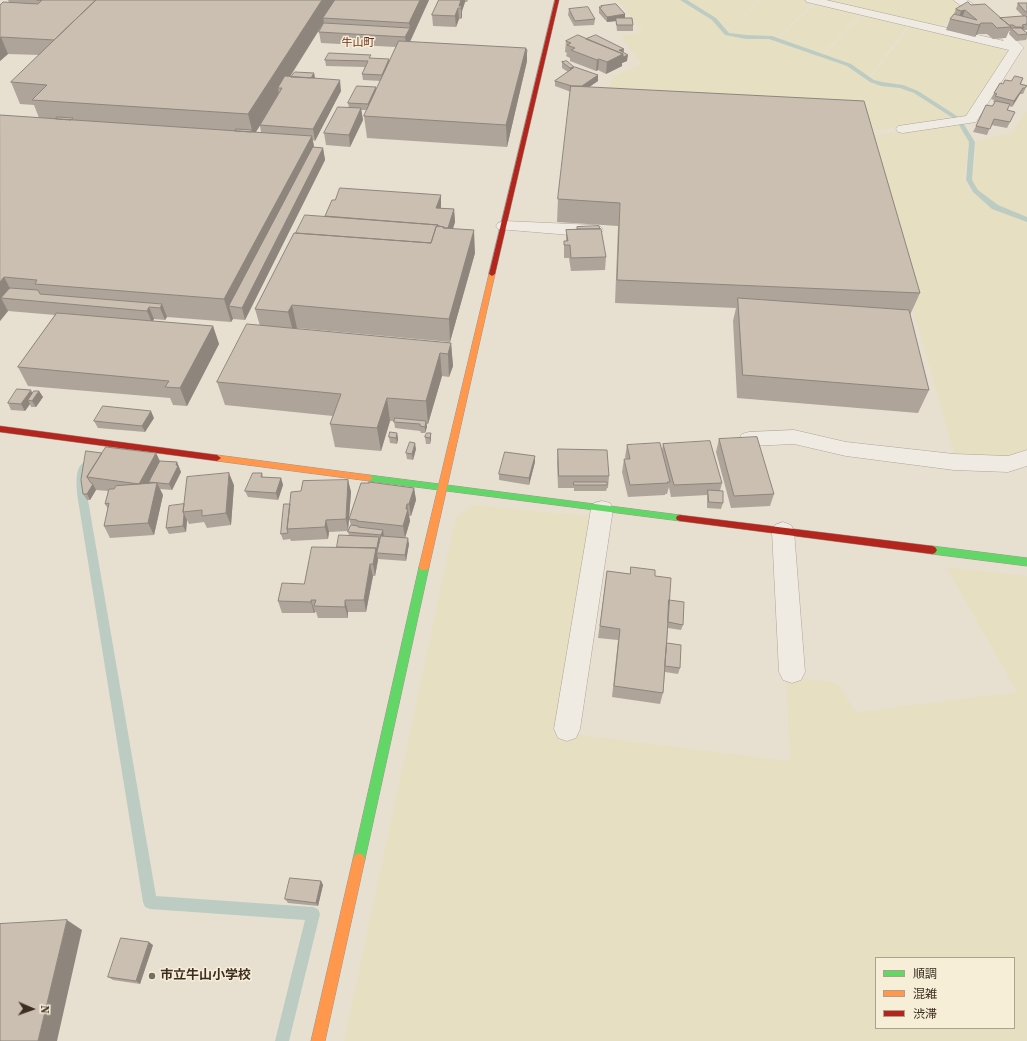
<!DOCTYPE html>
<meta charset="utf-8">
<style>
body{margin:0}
#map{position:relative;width:1027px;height:1041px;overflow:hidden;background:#e7e0d1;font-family:"Source Serif 4","Noto Sans JP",serif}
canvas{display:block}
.legend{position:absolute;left:875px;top:957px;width:140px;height:72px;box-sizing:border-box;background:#f7eed8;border:1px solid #ada18e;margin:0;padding:5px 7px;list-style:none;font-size:12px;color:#3d2e20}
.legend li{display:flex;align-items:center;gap:8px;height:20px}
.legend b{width:20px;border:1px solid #ada18e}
.north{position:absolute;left:12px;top:989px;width:40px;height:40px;-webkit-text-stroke:3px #f7eed8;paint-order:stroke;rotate:92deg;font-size:11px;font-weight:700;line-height:16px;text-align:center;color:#3d2e20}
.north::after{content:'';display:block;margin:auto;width:14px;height:18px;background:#3d2e20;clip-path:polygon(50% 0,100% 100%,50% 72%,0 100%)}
</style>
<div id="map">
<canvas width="1027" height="1041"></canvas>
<ul class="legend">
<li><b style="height:5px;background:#63d668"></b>順調</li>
<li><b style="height:5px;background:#ff974d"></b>混雑</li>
<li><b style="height:5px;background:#b3261e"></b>渋滞</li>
</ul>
<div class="north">N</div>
</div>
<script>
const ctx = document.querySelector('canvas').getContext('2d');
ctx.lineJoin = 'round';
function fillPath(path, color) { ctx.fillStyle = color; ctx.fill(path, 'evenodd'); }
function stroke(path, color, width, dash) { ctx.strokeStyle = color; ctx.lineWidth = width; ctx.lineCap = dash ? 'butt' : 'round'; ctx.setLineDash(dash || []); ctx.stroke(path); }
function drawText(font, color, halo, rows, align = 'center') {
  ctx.font = font + ' "Source Serif 4","Noto Sans JP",serif'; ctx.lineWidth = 3; ctx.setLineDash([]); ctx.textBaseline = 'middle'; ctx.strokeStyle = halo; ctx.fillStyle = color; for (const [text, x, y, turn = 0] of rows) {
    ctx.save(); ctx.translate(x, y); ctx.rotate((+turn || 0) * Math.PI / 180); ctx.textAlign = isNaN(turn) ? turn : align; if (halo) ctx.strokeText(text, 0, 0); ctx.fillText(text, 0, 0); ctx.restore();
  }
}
fillPath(new Path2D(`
 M593,0H679L712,20L725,35L746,39L768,38L847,66L871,82L883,86L903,88L914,93L955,120L862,132L605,97L613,76L641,64L621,36L643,32L618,1Z
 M685,0H760L726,30L716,19L706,12Z
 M762,0H804L814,2L777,38L766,36L746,37L729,33L726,31Z
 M818,0H956L970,9L938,27Z
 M816,3L862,13L822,55L779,39Z
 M863,14L909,24L869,77L850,64L824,55Z
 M911,25L1012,48L969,118L962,119L919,92L903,86L878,82L871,77Z
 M1027,110V218L997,206L979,191L972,181L977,140L1011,133Z
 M958,123L969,142L964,179L971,191L994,208L1027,222V452L1001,459L955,456L863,137Z
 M475,505L590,516L558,732L790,761L786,676L837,683L856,712L1017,692L946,567L1027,576V1041H344L456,516ZM876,958H1014V1028H876Z`), '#e6dfc2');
fillPath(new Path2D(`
 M680,0H687L716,18L729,33L746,35L772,36L851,64L874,80L882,82L903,85L918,91L960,118L975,142L972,180L978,190L998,205L1027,217V222L992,209L973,192L966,180L969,142L956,120L914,93L900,88L881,86L870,82L847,66L769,39H746L725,35L712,20Z
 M85,462L90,466L86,479L88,500L156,896L313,907L318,909L320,914L289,1041H275L305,920L150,909L145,907L143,902L78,500C77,491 73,466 85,462Z`), '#bcccc2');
const street = new Path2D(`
 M805,0H826L1004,41L989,26L953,0H967L997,20L1024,48L1021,51L976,122L903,133L898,132L896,129L898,126L966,116L1009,50L811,3L807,2Z
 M504,221L595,225L601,227L603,230L601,233L570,235L498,229L496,226L498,223Z
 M794,430L846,442L954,454L1008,456L1027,450V466L1008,472L954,470L846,456L794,444L749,446L742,444L739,439L742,434L749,432Z
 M602,501L610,503L613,509L580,729L576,738L567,741L558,738L554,729L591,509L594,503Z
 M783,522L791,525L794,531L805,672L801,680L792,683L783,680L779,672L772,531L775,525Z`);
const fast = new Path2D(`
 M369,475L680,515L683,516L684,518L683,520L680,521L369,481L365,478Z
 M932,546L1027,558V566L932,554L929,553L927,550L929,547Z
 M424,563L427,564L429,567L365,859L363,863L359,865L355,863L353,859L419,567L421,564Z`);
const slow = new Path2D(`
 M492,272L495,274L429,567L427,570H421L419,567L489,274Z
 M217,455L369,475L373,478L369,481L217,461L213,458Z
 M359,853L363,855L365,859L325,1041H311L353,859L355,855Z`);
const jam = new Path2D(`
 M555,0H559L495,274L492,276L489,274Z
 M0,426L217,455L221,458L217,461L0,432Z
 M680,515L932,546L935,547L937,550L935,553L932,554L680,521L677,520L676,518L677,516Z`);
stroke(street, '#ada599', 1);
stroke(fast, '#9c958a', 1);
stroke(slow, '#9c958a', 1);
stroke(jam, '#9c958a', 1);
fillPath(street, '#efebe3');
fillPath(fast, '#63d668');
fillPath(slow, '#ff974d');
fillPath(jam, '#b3261e');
fillPath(new Path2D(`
 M8,0H429L410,42L526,49L527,61L507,147L367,138L364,116L367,110H361L363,120L350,147L326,145L324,133L349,108L348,103L376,87V91L381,81L363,80L362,74L365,67L326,66L325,60L371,58L389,62L396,47L321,43L319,32L324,23V22L290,77L314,73L315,78L341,91L315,141L313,140L314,147L323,148L325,160L245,320L233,319L231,322L167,317L165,320L154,319L153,321L213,326L219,344L187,406L173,405L170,398L28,386L18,367L55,315L8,311L0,321V115L39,118L34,105L20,104L11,82L39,55L8,54L0,61V5L9,2ZM260,126L261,132H256Z
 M439,0H468L467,2H465L462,11V17L461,19H459L456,27L433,26L432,15Z
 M1018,3H1027V30H1024L1027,33V38L1026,40L1016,41L1009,34L1010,31H1009L1006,38L993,39L987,34H977L975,37L946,30L950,19L954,14L956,9L971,5L1000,18L1023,16L1016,9Z
 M601,6L625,14V18L633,25V31H617L616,21L607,22L599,13V7H601Z
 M569,9L595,19L594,25L574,26L568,15Z
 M586,39L623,52L627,61L622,63V66L606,74L598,70L596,71L570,61V58L566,56L567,53L565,52L566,41Z
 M562,62L574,68L598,75V81L589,87L920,293L910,315L929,390L918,413L737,398L733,321L736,308L615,303L618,226L557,222L558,199L571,92L555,86V81L568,72L562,68Z
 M1023,78L1021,84L1027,85L1023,94H1020L1012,107L1009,106L1008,110L1015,112L1007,128L991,125L987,135L973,132L976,126L992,106L995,102H993L994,100L991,99L994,93L1003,84Z
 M441,195V208L454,209L455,222L453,229L475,253L450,342L297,328V329L451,343L453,366L449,377L442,376L428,424H427V427L425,433H421L420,431L395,428L394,421H390L381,451L335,447L330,424L333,416L225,405L217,382L260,326L255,309L296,233L325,216Z
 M577,227L606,257L605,270L571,271L569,258H564V241H566V230L577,229Z
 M39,391L43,397L36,407H31L30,404L25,411L11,410L8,403Z
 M154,418L145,432L98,428L94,421Z
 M397,433L398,439L397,444L390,443L389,437Z
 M431,433V439L430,444H426L425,437Z
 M719,439L774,494L770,506L731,508L716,452Z
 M663,444L722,483L720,491L723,503L721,509L707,508V495L671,497L669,487L667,494H665V495L628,497L622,472L624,459H626L625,457L627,445L662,450Z
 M416,449L413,460L407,459L406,453Z
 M558,449L609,476L608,488H607L606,491H574V488H558L557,462Z
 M102,453H156L160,461L177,462L181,472L172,490L160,489L163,495L154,535L110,538L104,526L108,509L105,504L108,491L96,490L90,500H87L83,494L81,480Z
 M535,462L529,485L499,480V474Z
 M262,473L263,477L281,478L283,485L278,500L248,497L245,491Z
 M348,480L351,492L349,519L414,488L416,500L411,516H409L410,521L405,538L409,544L406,561L378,559V558V560L375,576H373L366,612H348V618H318L316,612H315L314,613H282L278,601L304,584L337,547L349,536L348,531L329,532L328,539L291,541L290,539L283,540L281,534L290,504L301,491ZM349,519L351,525L348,531Z
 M234,485L231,525L207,528L204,522L189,524L187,520L186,532L169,534L166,528L184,504Z
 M631,567L655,576L669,600L683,625L681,630L668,628L667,643L680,668L678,674L665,672L663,693L660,704L612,697L618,640L598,638L607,571L630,574Z
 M321,881L323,885L318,906L288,903L285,899Z
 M153,945L140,984L113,980L108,977Z`), '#afa499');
fillPath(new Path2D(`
 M322,0H337L323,18L324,22L282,89V88H278L279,94L243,153L252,130L248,114Z
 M420,0H429L407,48L405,37L410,28L409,23Z
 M461,0H465V2L462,11V17L461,19V8L459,6Z
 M458,8L459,19L456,27L455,16Z
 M965,10L961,21H958L961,11Z
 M625,14V20L616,18V21L607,22V17Z
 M981,23L977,34L975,37L979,25Z
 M1016,27H1024L1022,32L1014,31Z
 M1,37L8,54L0,61V38Z
 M526,48V57L527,50V61L507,147L506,125Z
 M624,49L623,57L628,55L627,61L622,63V66L606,74L607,62L619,50Z
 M389,59L390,65L383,81L382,75Z
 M599,59L598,70L596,71L597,60Z
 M574,67V73L570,74V68Z
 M314,73L315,79L310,80Z
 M598,75V81L579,94V88Z
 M340,80L341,91L315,141L313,129Z
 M376,87L377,93L368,110V104Z
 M1023,88L1020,94L1012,107L1014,101Z
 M361,108L363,120L350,147L349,135Z
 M312,136L316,158L229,306L233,319L231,322L224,299Z
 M323,148L325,160L245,320L242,308Z
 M441,195V207L437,220L436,208Z
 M454,209L455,222L448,243L447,231Z
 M474,230L475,253L450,342L449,319Z
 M4,277L16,300L1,298L8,311L0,321V282Z
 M162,304L167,317L165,320L160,308Z
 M292,305L297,328L294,335L288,312Z
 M149,307L154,319L152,323L147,311Z
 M213,326L219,344L187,406L180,388Z
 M451,343L453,366L449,377L448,354Z
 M440,353L442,376L428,424L426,401Z
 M31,390L34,397L28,400L30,404L25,411L21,404Z
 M39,391L43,397L36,407L32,401Z
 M387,398L390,421L381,451L377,428Z
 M151,411L154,418L145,432L142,426Z
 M426,421L427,427L425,433V427Z
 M397,433L398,439L397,444L396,438Z
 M431,433V439L430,444V438Z
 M415,443L416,449L413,460L412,454Z
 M156,453L162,466L149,482L151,486L145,496L139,484Z
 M535,456V462L529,485V478Z
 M177,462L181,472L172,490L169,484Z
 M229,473L234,485L231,525L226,513Z
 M281,478L283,485L278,500L276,493Z
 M348,480L351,492L348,531L346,519Z
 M157,483L163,495L154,535L148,523Z
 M93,484L96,490L90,500L87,494Z
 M414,488L416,500L411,516L409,504Z
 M407,504L410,521L405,538L403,526Z
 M184,514L187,520L186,532L183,526Z
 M326,520L329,532L328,539L325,527Z
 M383,530L384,536L382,542L381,535Z
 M379,537L380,543L377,553L378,560L375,576L373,564L376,548Z
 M408,538L409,544L406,561L405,555Z
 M370,564L373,576L366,612L364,600Z
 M311,600L315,612L314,613L311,602Z
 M345,600L348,612V618L345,607Z
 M321,881L323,885L318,906L316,903Z
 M67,920L82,930L57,1041H38Z
 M149,942L153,945L140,984L136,981Z`), '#8e867d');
const building = new Path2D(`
 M37,0H96L54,40L1,37L0,38V5L3,2L38,4L42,0Z
 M96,0H322L248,114L32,100L47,85L11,82Z
 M335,0H420L409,23L323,18Z
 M439,0H461L459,6H462L461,8H458L455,16L432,15Z
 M968,2L971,5L985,4L1011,27L997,28L992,23H981L979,25L950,19L954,14L977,20L965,10L961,11L956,9Z
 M1018,3H1027V12H1026Z
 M616,4L625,14L607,17L599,7H602L601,6Z
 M588,7L595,19L575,21L569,9Z
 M1025,16L1027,17V24L1022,25L1024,27H1016L1013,25H1009L1000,18Z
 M616,18H632L633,25H617Z
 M324,23L410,28L405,37L319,32Z
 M1011,28H1021L1027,33V34L1019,35Z
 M578,35L623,54L607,62L599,59L597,60L571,50L575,48L567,45L571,43L566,41Z
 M596,35L624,49L619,50L628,55L623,57V54L586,39Z
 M399,41L526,48L506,125L364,116Z
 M526,49L527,50L526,57Z
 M329,53L371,55L369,58L389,59L382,75L362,74L368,61L325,60Z
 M567,61L574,67L570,68L562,62Z
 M575,67L598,75L582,86H572L555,81Z
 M295,72L314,73L311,78L291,77Z
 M285,76L340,80L313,129L260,125L282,88H278Z
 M1015,76L1023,78L1020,84L1027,86L1025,88H1023L1014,101L995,96L997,94L994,93L1000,83L1003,84L1005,80L1011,81Z
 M357,86L376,87L368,104L348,103Z
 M571,86L864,101L920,293L617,280L620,203L558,199Z
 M996,101L1010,104L1007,110L1015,112L1010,122L994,119L990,129L976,126L986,105L992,106Z
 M338,107L361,108L349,135L324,133Z
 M0,115L312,136L224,299L35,284L37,280L4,277L0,282Z
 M57,117L73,118L71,120L56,119Z
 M236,129L252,130L251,132L235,131Z
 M313,147L323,148L242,308L229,306Z
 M340,188L441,195L436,208L454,209L448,228H444V227L438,226V225L325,216L332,200H335Z
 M305,215L438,225V226L436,227L431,243L296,233Z
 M438,226L444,227L443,228L474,230L449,319L292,305L288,312L255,309L294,233L431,243L436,227Z
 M599,226L600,229H577V227Z
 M601,229L606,257L571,258L570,245H564V241H568L566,230Z
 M10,288L38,290L40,294L162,304L160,308L149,307L147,311L1,298Z
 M738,298L909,310L929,390L743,375Z
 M57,313L213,326L180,388L165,387L169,381L18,367Z
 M247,324L451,343L448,354L440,353L426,401L387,398L377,428L330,424L341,394L217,382Z
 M17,389L31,390L21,404L8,403Z
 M34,391H39L32,401L28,400Z
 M103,406L151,411L142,426L94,421Z
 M395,418L426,421L425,427L420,426V424L394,422Z
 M390,432L397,433L396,438L389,437Z
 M427,433H431L430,438L425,437Z
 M757,437L774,494L734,496L719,439Z
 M710,441L722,483L674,485L663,444Z
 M410,442L415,443L412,454L406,453Z
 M660,443L670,482H667L668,483L630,485L624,459H630L627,445Z
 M106,447L156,453L139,484L87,477Z
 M558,449L607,450L609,476H559Z
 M86,451L102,453L87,477L91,483L93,484L87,494H83L81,480Z
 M505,452L535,456L529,478L499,474Z
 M160,461L177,462L176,465L178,466L169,484L149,482Z
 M229,473L226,513L202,516V510L183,512L187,477Z
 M253,473H262L261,477L281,478L276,493L245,491Z
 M348,480L346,519L326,520L325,527L287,529L291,492L301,491L303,481Z
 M369,482L414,488L409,504H407L406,509H408L403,526L357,521V520L349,519L361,483H369Z
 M574,482H607V485H574Z
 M157,483L148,523L104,526L109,503L105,504L109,489H114L116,486Z
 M708,490L723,491V503L709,502Z
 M184,504L183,512L184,514L183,526L166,528L169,506Z
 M284,504H290L287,529L288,533L281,534Z
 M351,525L358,526V527L383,530L381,535L348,532Z
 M339,535L379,537L376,552V548L337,547Z
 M381,536L408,538L405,555L377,553Z
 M312,547L376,548L373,564H370L364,600H345V607L314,606L316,600H311V602L278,601L282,583L304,584Z
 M631,567L655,570V576L671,578L663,693L614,686L620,629L600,626L607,571L630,574Z
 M669,600L684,602L683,625L668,622Z
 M667,643L681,645L680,668L665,666Z
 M290,878L321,881L316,903L285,899Z
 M67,920L38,1041H0V924Z
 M121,938L149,942L136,981L108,977Z`);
fillPath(building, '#cbbfb2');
stroke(building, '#8e867d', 1);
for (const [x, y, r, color] of [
 [152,976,4,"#786c5e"]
]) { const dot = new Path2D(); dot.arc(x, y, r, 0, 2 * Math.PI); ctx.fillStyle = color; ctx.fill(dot); stroke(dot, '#f7eed8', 1.5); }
drawText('11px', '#6b2e1e', '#f7eed8', [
 ["牛山町",358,43]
]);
drawText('bold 13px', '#3d2e20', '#f7eed8', [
 ["市立牛山小学校",160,976]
], 'left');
</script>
